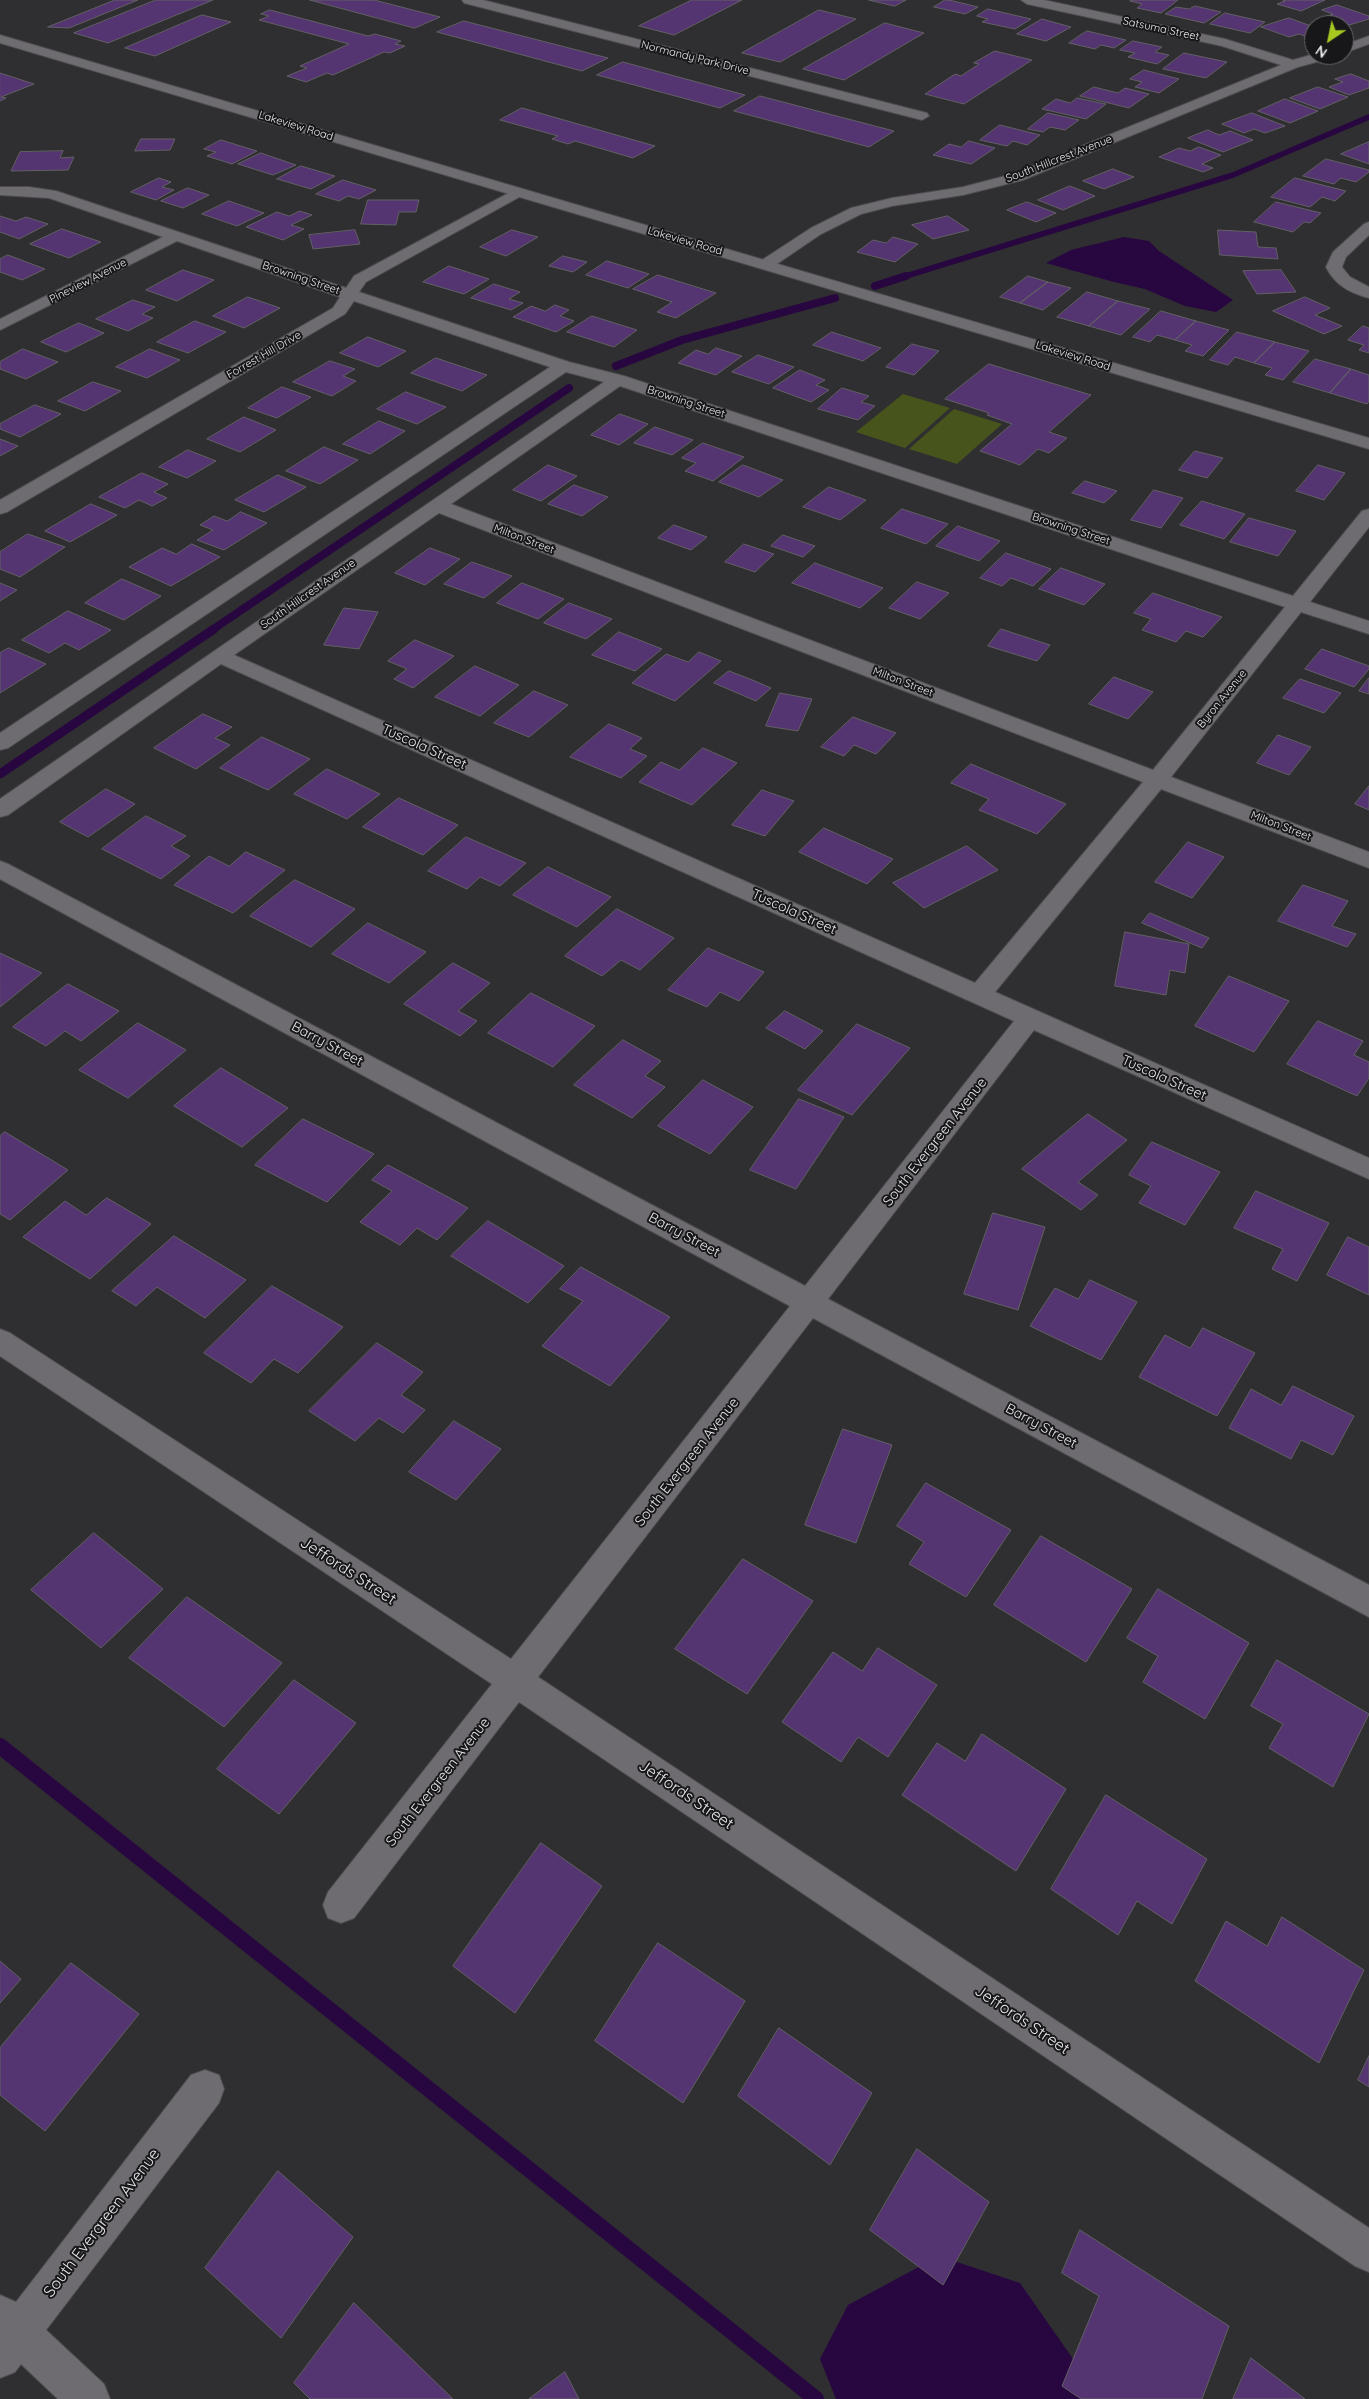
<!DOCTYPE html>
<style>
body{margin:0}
#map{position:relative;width:1369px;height:2399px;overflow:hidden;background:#2f2e31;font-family:Quicksand,sans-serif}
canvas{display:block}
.north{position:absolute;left:1304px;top:15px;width:50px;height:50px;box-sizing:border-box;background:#171618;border:1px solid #6b6a6c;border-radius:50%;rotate:214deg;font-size:14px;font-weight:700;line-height:20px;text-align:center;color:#e8e7e9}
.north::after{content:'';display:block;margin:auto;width:18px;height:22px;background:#a6c820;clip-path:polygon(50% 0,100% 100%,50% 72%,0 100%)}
</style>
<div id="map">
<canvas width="1369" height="2399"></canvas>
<div class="north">N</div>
</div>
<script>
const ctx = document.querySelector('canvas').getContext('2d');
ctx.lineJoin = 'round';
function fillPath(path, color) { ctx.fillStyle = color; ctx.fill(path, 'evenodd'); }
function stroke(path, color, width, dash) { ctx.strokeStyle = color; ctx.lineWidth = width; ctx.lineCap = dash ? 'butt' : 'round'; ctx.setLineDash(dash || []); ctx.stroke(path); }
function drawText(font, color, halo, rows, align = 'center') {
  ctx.font = font + ' Quicksand,sans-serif'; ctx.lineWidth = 4; ctx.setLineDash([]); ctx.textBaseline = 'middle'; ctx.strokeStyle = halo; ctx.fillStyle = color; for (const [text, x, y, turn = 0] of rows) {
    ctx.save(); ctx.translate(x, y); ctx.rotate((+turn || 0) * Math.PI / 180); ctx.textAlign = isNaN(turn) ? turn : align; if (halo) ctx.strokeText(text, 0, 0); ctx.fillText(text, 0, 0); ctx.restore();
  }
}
fillPath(new Path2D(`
 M903,394L950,408L905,448L856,432Z
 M954,409L1002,424L957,464L909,449Z`), '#47541c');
fillPath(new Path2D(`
 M1124,237L1149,241L1159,251L1233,300L1216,312L1185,306L1145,289L1114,282L1046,263L1071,250Z
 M939,2256L1020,2283L1101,2399H836L820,2359L848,2305Z`), '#280640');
stroke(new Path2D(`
 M903,277L1233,175L1369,117`), '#280640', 5.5);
stroke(new Path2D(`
 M875,286L906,276
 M616,366L682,340L835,298
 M212,630L569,388`), '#280640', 8);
stroke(new Path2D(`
 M0,774L214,629`), '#280640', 9);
stroke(new Path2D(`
 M0,1746L816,2399`), '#280640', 16);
const building = new Path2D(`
 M115,0H138L69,28L48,27Z
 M156,0H213L108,43L74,33Z
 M310,0H374L440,17L415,28Z
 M692,0H742L674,35L639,26Z
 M869,0H906L895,6Z
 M945,0H949L978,7L965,14L934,7Z
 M1133,0H1178L1161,13L1137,8L1142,4L1130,1Z
 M1283,0H1325L1301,11L1277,4L1285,1Z
 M1337,5L1369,16V19L1346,26L1322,18L1333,14L1322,10Z
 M1195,6L1221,12L1204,23L1165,14L1176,7L1189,9Z
 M988,9L1031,19L1015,29L982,22L988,19L977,16Z
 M270,10L368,36L375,34L401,41L395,44L405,46L390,53L384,52L333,75L327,73L306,82L287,76L307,68L300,66L349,44L259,20L269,16L261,14Z
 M819,10L856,19L780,62L742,53Z
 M1225,13L1265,22L1250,33L1210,24Z
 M202,15L231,22L155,56L125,48Z
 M1289,18L1314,27V36L1308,37L1299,34L1289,37L1261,27Z
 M1042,19L1071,27L1046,41L1017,34Z
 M464,21L608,58L582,71L437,32Z
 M885,23L924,33L844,80L803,69Z
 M1087,31L1126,40L1114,48L1101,45L1095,49L1069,43Z
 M1133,41L1162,47L1155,52L1169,55L1157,64L1128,57L1135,53L1120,50Z
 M995,51L1032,60L964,104L925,94L955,74L961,76L979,64L974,63Z
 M1184,53L1227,62L1206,78L1163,69Z
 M623,62L745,95L720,108L597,75Z
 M1144,70L1179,79L1159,93L1135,87L1142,82L1130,79Z
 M0,73L34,84L1,97L6,98L0,101Z
 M1351,74L1369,81V88L1349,95L1329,87L1343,82L1335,79Z
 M1094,87L1118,93L1125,88L1149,94L1129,108L1080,96Z
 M1318,87L1348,97L1320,109L1290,98Z
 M760,96L894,131L869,147L734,111Z
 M1077,98L1106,104L1086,119L1042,109L1056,99L1070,103Z
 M1285,99L1318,111L1290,123L1258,111Z
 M522,108L655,146L633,158L575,141L568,144L552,139L558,136L500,120Z
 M1048,113L1079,120L1065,130L1050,127L1043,132L1028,129Z
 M1252,113L1285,126L1265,133L1254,129L1244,133L1222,124Z
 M1000,125L1040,135L1027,145L1013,141L1007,146L980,140Z
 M1208,130L1219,135L1230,131L1253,140L1223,152L1188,138Z
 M141,139H175L170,150L135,151Z
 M221,140L257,151L232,164L207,156L216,152L204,149Z
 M969,141L995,148L971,164L933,155L949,144L961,147Z
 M1369,142V164L1341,154Z
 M1199,147L1221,155L1202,164L1213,168L1203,172L1159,157L1179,148L1190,151Z
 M63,151L60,158L74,157L68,170L11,171L20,152Z
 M261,153L296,165L273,175L238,164Z
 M1326,159L1369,170V172L1356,182L1341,178L1334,184L1303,176Z
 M301,166L335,176L311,189L277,179Z
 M1113,169L1134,177L1104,189L1083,181Z
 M159,178L171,182L162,187L174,190L156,200L131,192Z
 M1295,178L1346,191L1335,201L1322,197L1310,207L1271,197Z
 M343,180L376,190L359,199L348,196L339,201L316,194Z
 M1070,186L1095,196L1063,210L1038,200Z
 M188,188L209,195L183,208L161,201Z
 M368,200H419L416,212H399L396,225L361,224Z
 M229,201L264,213L237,226L202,214Z
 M1027,202L1056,213L1036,222L1007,210Z
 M1276,202L1321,213L1310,223L1304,222L1293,232L1254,222Z
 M300,211L312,215L291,225L304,229L283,240L246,227L277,212L289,216Z
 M0,216L16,221L26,217L48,224L19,239L0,232Z
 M948,216L969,230L933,239L912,225Z
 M62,229L101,242L69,258L30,244Z
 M355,230L360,244L313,249L309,235Z
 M512,230L538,237L506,256L480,247Z
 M1218,230L1256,232L1258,247L1276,248L1278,259L1220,255Z
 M893,237L918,244L895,262L857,252L873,240L886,243Z
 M8,255L45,269L22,280L0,272V259Z
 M563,256L587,262L573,272L549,266Z
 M607,261L649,274L628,288L586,275Z
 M449,266L489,279L464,294L423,282Z
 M183,270L214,280L177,301L146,290Z
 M1281,270L1296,292L1257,294L1243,271Z
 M658,275L716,293L676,318L657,312L672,302L633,289Z
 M1028,276L1048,282L1020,303L1000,297Z
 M1048,282L1071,288L1043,310L1020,303Z
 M494,284L520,292L509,299L523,303L511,310L471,298Z
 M1087,292L1118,301L1089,326L1057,317Z
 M248,297L280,308L244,328L213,316Z
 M1305,297L1330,308L1315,315L1342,326L1324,334L1273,311Z
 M133,300L155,307L142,314L153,318L128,331L96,319Z
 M1118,301L1150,309L1121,335L1089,326Z
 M555,305L569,310L560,316L574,321L556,332L513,317L531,306L545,311Z
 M1161,311L1196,321L1175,340L1157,335L1150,342L1133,337Z
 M592,316L637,330L614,347L567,332Z
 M195,321L226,332L188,353L157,342Z
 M1196,321L1229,330L1203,356L1185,351L1192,345L1175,340Z
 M79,323L104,333L66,352L41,342Z
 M1363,326L1369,328V353L1359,350L1364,345L1348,340Z
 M832,332L881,348L863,361L813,345Z
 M1237,332L1275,342L1254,363L1235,357L1228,365L1210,360Z
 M368,337L406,351L378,367L340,353Z
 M1275,342L1309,351L1283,380L1265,375L1272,368L1254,363Z
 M912,344L939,351L914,375L886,367Z
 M716,348L742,356L716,375L678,363L696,350L708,354Z
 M23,349L58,362L26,379L0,369V362Z
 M150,349L180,360L147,378L116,367Z
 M758,355L794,367L769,384L732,372Z
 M436,358L487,375L462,391L411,373Z
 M1315,359L1351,369L1330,393L1293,382Z
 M330,361L355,369L343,376L356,381L332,396L293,382Z
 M989,364L1091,395L1049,432L1067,438L1049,453L1038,449L1020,465L980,451L1012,424L987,415L989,413L945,399Z
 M1351,369L1369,375V401L1367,404L1330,393Z
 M800,370L825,380L816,385L829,390L811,402L773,388Z
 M93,382L121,391L85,411L58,401Z
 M282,387L311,397L277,418L248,408Z
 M842,388L869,396L861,402L875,406L858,420L818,409Z
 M406,392L446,407L417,424L377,409Z
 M35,405L61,414L20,437L0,429V424Z
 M620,414L648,424L619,445L591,435Z
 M244,417L276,430L240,452L207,439Z
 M379,421L405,431L370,454L343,444Z
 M655,427L693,440L672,455L634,443Z
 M0,439L18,446L0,456Z
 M703,443L744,457L713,481L685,471L696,463L682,458Z
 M324,447L358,460L320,484L286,471Z
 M188,450L216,461L187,478L159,467Z
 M1195,451L1223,458L1207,478L1179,470Z
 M548,465L577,476L541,501L513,490Z
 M743,465L783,480L759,497L719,482Z
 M1318,465L1345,473L1324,500L1296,491Z
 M142,473L168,484L154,492L167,498L152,506L139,500L125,508L99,497Z
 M278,475L306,487L264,512L235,500Z
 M1085,481L1117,491L1104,503L1072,493Z
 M574,485L608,497L582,516L548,504Z
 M829,487L866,500L840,520L803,507Z
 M1154,490L1183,498L1161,528L1131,520Z
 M1202,501L1245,514L1224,539L1180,525Z
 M91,504L117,515L70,542L45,531Z
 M902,509L948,524L926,544L881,528Z
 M241,512L267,523L224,550L197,540L213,530L200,525L214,516L227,521Z
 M1249,518L1296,531L1278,556L1230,542Z
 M674,525L707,537L691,550L658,538Z
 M958,526L1000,541L979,561L936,546Z
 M28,534L65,547L20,577L0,569V552Z
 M783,535L815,546L803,557L771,546Z
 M192,544L220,557L171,586L129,567L162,548L176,554Z
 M744,544L774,554L755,572L725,562Z
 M430,548L460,559L425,585L395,573Z
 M1006,553L1051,569L1033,586L1011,578L1002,586L980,578Z
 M472,562L512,576L484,598L444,584Z
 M815,563L883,588L860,608L792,583Z
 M1061,568L1105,584L1084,605L1039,589Z
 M122,579L161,596L124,620L85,603Z
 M917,582L949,593L920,619L889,608Z
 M0,583L17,590L0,601Z
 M522,583L564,599L538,619L497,603Z
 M1153,593L1222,617L1203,637L1186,631L1176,642L1142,630L1151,619L1134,613Z
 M569,603L612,619L586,639L544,623Z
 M344,608L378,612L359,649L324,645Z
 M68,611L111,630L79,650L65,643L49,653L22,640Z
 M1001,629L1050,645L1037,661L988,646Z
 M619,632L662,649L635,671L592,655Z
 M415,640L454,656L413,688L394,679L407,669L388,661Z
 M9,648L46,664L0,693V653Z
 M1322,649L1369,666V669L1354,687L1305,669Z
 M699,652L721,661L675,701L632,683L666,654L688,662Z
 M475,666L519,685L480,716L435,697Z
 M729,671L750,679L771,688L756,701L714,683Z
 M1114,677L1153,692L1128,719L1089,704Z
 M1369,678V694L1359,691Z
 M1300,679L1341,693L1324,713L1283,698Z
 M534,691L568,705L529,737L494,723Z
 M780,693L812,699L798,731L766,726Z
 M203,714L232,727L215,738L230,745L196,769L154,748Z
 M853,717L896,733L876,754L854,745L844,756L821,747Z
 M609,724L642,738L630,749L647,756L621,778L570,757Z
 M1278,735L1311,747L1289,775L1257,763Z
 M262,737L310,759L268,790L220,768Z
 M703,748L737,763L692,805L639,782L661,762L679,770Z
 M971,764L1066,804L1037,834L979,810L989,799L951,783Z
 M327,769L380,794L347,819L294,794Z
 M1369,786V810L1355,804Z
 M106,789L135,804L88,837L60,822Z
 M762,790L794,801L765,836L732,825Z
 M399,798L458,825L423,855L363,827Z
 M146,816L186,836L171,846L190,856L161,879L102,849Z
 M824,828L893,859L867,884L799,852Z
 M466,837L526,863L500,886L480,877L467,889L428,871Z
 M1188,842L1224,857L1192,898L1155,882Z
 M967,846L998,870L924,908L893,883Z
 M246,852L285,870L233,913L174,885L209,856L229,866Z
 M548,867L611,897L577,927L513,895Z
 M295,880L355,909L311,947L250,916Z
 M1303,885L1348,901L1332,926L1356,934L1347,947L1278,921Z
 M617,909L674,938L640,970L621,960L602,976L565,956Z
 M1150,913L1209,938L1202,948L1142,923Z
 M368,923L426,952L389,983L332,954Z
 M1125,932L1189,944L1185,973L1170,970L1166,995L1115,986Z
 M708,948L764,972L739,1001L720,992L707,1007L668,990Z
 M0,953L42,973L0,1007Z
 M453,963L490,983L458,1011L477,1021L460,1036L404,1004Z
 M1229,976L1289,1001L1254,1052L1195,1026Z
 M68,984L119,1011L81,1041L65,1031L46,1046L13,1027Z
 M531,993L595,1026L553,1067L488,1033Z
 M785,1011L823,1031L805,1049L766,1028Z
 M1318,1021L1363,1041L1354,1055L1369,1062V1078L1357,1096L1287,1064Z
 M138,1023L186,1050L128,1098L79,1070Z
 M857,1024L910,1048L852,1115L798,1090Z
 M623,1040L661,1061L645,1076L665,1087L632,1118L574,1085Z
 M221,1068L288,1108L242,1147L174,1106Z
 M703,1080L753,1107L710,1154L658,1126Z
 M799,1099L844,1117L796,1189L750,1170Z
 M1088,1114L1127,1140L1078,1182L1098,1195L1081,1210L1022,1169Z
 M303,1119L374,1154L327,1202L255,1165Z
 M5,1132L68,1170L10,1220L0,1214V1136Z
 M1152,1142L1220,1172L1185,1225L1139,1203L1151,1186L1129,1175Z
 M388,1165L448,1197L468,1208L437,1240L417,1228L400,1245L360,1222L392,1191L372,1180Z
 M1256,1191L1329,1223L1297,1281L1272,1269L1283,1249L1234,1228Z
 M107,1198L151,1224L90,1279L23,1237L65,1201L86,1215Z
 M993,1213L1045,1227L1018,1310L964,1294Z
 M488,1221L564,1266L528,1303L451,1256Z
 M174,1236L246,1280L205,1318L157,1287L136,1306L112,1291Z
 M1348,1237L1369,1247V1295L1327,1275Z
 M581,1267L670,1317L610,1386L542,1346L583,1301L560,1289Z
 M1090,1280L1137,1302L1101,1360L1030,1326L1055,1288L1078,1299Z
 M272,1286L343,1327L298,1373L274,1359L251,1383L204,1353Z
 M1203,1328L1255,1353L1217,1416L1139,1377L1165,1335L1190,1348Z
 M377,1343L423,1372L401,1395L425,1410L403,1433L379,1418L355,1441L309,1411Z
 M1293,1386L1354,1416L1333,1455L1301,1440L1291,1459L1229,1428L1251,1389L1281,1405Z
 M454,1421L501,1449L456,1500L409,1472Z
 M843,1429L892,1445L856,1543L805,1525Z
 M926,1483L1011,1530L966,1597L909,1564L924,1542L897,1526Z
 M94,1533L163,1589L101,1648L31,1590Z
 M1041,1536L1132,1589L1086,1662L994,1605Z
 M743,1559L813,1601L747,1694L675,1649Z
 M1158,1589L1249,1643L1205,1719L1143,1682L1158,1656L1127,1638Z
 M187,1597L282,1663L224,1727L129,1658Z
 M878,1648L937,1685L888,1757L858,1737L841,1762L782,1722L833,1652L862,1671Z
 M1277,1660L1369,1714L1333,1787L1269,1748L1283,1724L1251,1706Z
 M294,1680L356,1723L279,1814L217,1769Z
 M982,1734L1066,1789L1016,1871L902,1795L937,1743L965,1761Z
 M1106,1795L1207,1859L1172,1924L1137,1901L1118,1935L1051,1889Z
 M541,1843L602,1886L515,2013L453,1966Z
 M1282,1917L1364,1970L1319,2063L1195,1981L1226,1921L1267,1946Z
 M658,1943L745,2001L683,2103L595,2041Z
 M0,1961L21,1979L0,2003Z
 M71,1963L139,2014L45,2131L0,2095V2048Z
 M779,2028L872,2093L830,2165L738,2096Z
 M1369,2056V2087L1358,2080Z
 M917,2149L989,2202L943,2285L870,2230Z
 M278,2171L353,2237L281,2338L205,2268Z
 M1080,2230L1229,2326L1202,2399H1081L1062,2386L1099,2296L1062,2273Z
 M354,2303L453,2399H310L294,2383Z
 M1251,2358L1305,2399H1233Z
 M565,2372L579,2399H529Z`);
fillPath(building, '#543571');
stroke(building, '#626064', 1);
const minor = new Path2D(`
 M462,0H483L927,113L929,116L922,120L464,3Z
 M1021,0H1044L1225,39L1293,60L1314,54L1333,55L1331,58L1298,67L1023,180L963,195L892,206L861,214L821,234L771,268H759L757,265L759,262L811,228L851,208L892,198L963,187L1013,174L1281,65L1222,46L1027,4Z
 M1369,36V44L1344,53V45Z
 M0,187H29L56,191L346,288L354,276L518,188L523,189L525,192L523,195L366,282L359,292L569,362L624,376L1293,596L1362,511L1369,509V527L1310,602L1369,621V634L1301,612L1171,777L1369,852V868L1161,789L995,992L1369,1158V1179L1034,1030L828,1299L1369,1585V1617L813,1318L538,1677L1369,2228V2272L1355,2266L519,1702L354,1918L341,1923L328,1918L323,1905L328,1892L492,1684L0,1356V1329L10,1333L511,1659L790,1306L0,879V861L8,864L805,1286L1014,1021L221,664L8,815L0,817V799L604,382L566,372L8,748L0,750V733L550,367L354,301L345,314L7,512L0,514V500L333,308L340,297L177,241L0,330V319L163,237L49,198L0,195ZM620,386L1285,607L1153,770L451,504ZM439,513L1143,782L975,983L234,655Z
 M1369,222V235L1346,257L1342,267L1350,277L1369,287V298C1350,293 1335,285 1326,267L1333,252L1364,224Z
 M205,2070L219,2075L224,2089L219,2103L46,2330L104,2384L110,2399H58L21,2364L15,2372L0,2378V2295L16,2302L191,2075Z`);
const tertiary = new Path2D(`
 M0,35L1369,438V449L0,43Z`);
stroke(minor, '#4d4c4f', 2);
stroke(tertiary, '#4d4c4f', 2);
fillPath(minor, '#6e6c70');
fillPath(tertiary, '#6e6c70');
drawText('11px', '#e8e7e9', '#171618', [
 ["Satsuma Street",1161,29,12],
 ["Normandy Park Drive",695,58,14],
 ["Lakeview Road",296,126,17],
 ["South Hillcrest Avenue",1059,159,-21],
 ["Lakeview Road",685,241,16],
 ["Browning Street",301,278,19],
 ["Pineview Avenue",88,281,-27],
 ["Forrest Hill Drive",264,355,-30],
 ["Lakeview Road",1073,356,17],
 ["Browning Street",686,402,18],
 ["Browning Street",1071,529,18],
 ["Milton Street",524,539,21],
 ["South Hillcrest Avenue",308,594,-35],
 ["Milton Street",903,682,21],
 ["Byron Avenue",1222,699,-51],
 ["Milton Street",1281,826,21]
]);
drawText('14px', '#e8e7e9', '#171618', [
 ["Tuscola Street",424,747,24],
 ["Tuscola Street",794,912,24],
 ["Barry Street",327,1044,28],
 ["Tuscola Street",1164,1078,24],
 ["South Evergreen Avenue",935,1142,-52],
 ["Barry Street",684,1235,28],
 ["Barry Street",1041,1426,28],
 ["South Evergreen Avenue",687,1462,-52],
 ["South Evergreen Avenue",438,1782,-52]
]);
drawText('16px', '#e8e7e9', '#171618', [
 ["Jeffords Street",348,1571,33],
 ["Jeffords Street",686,1795,34],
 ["Jeffords Street",1022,2020,34],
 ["South Evergreen Avenue",102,2223,-53]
]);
</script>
